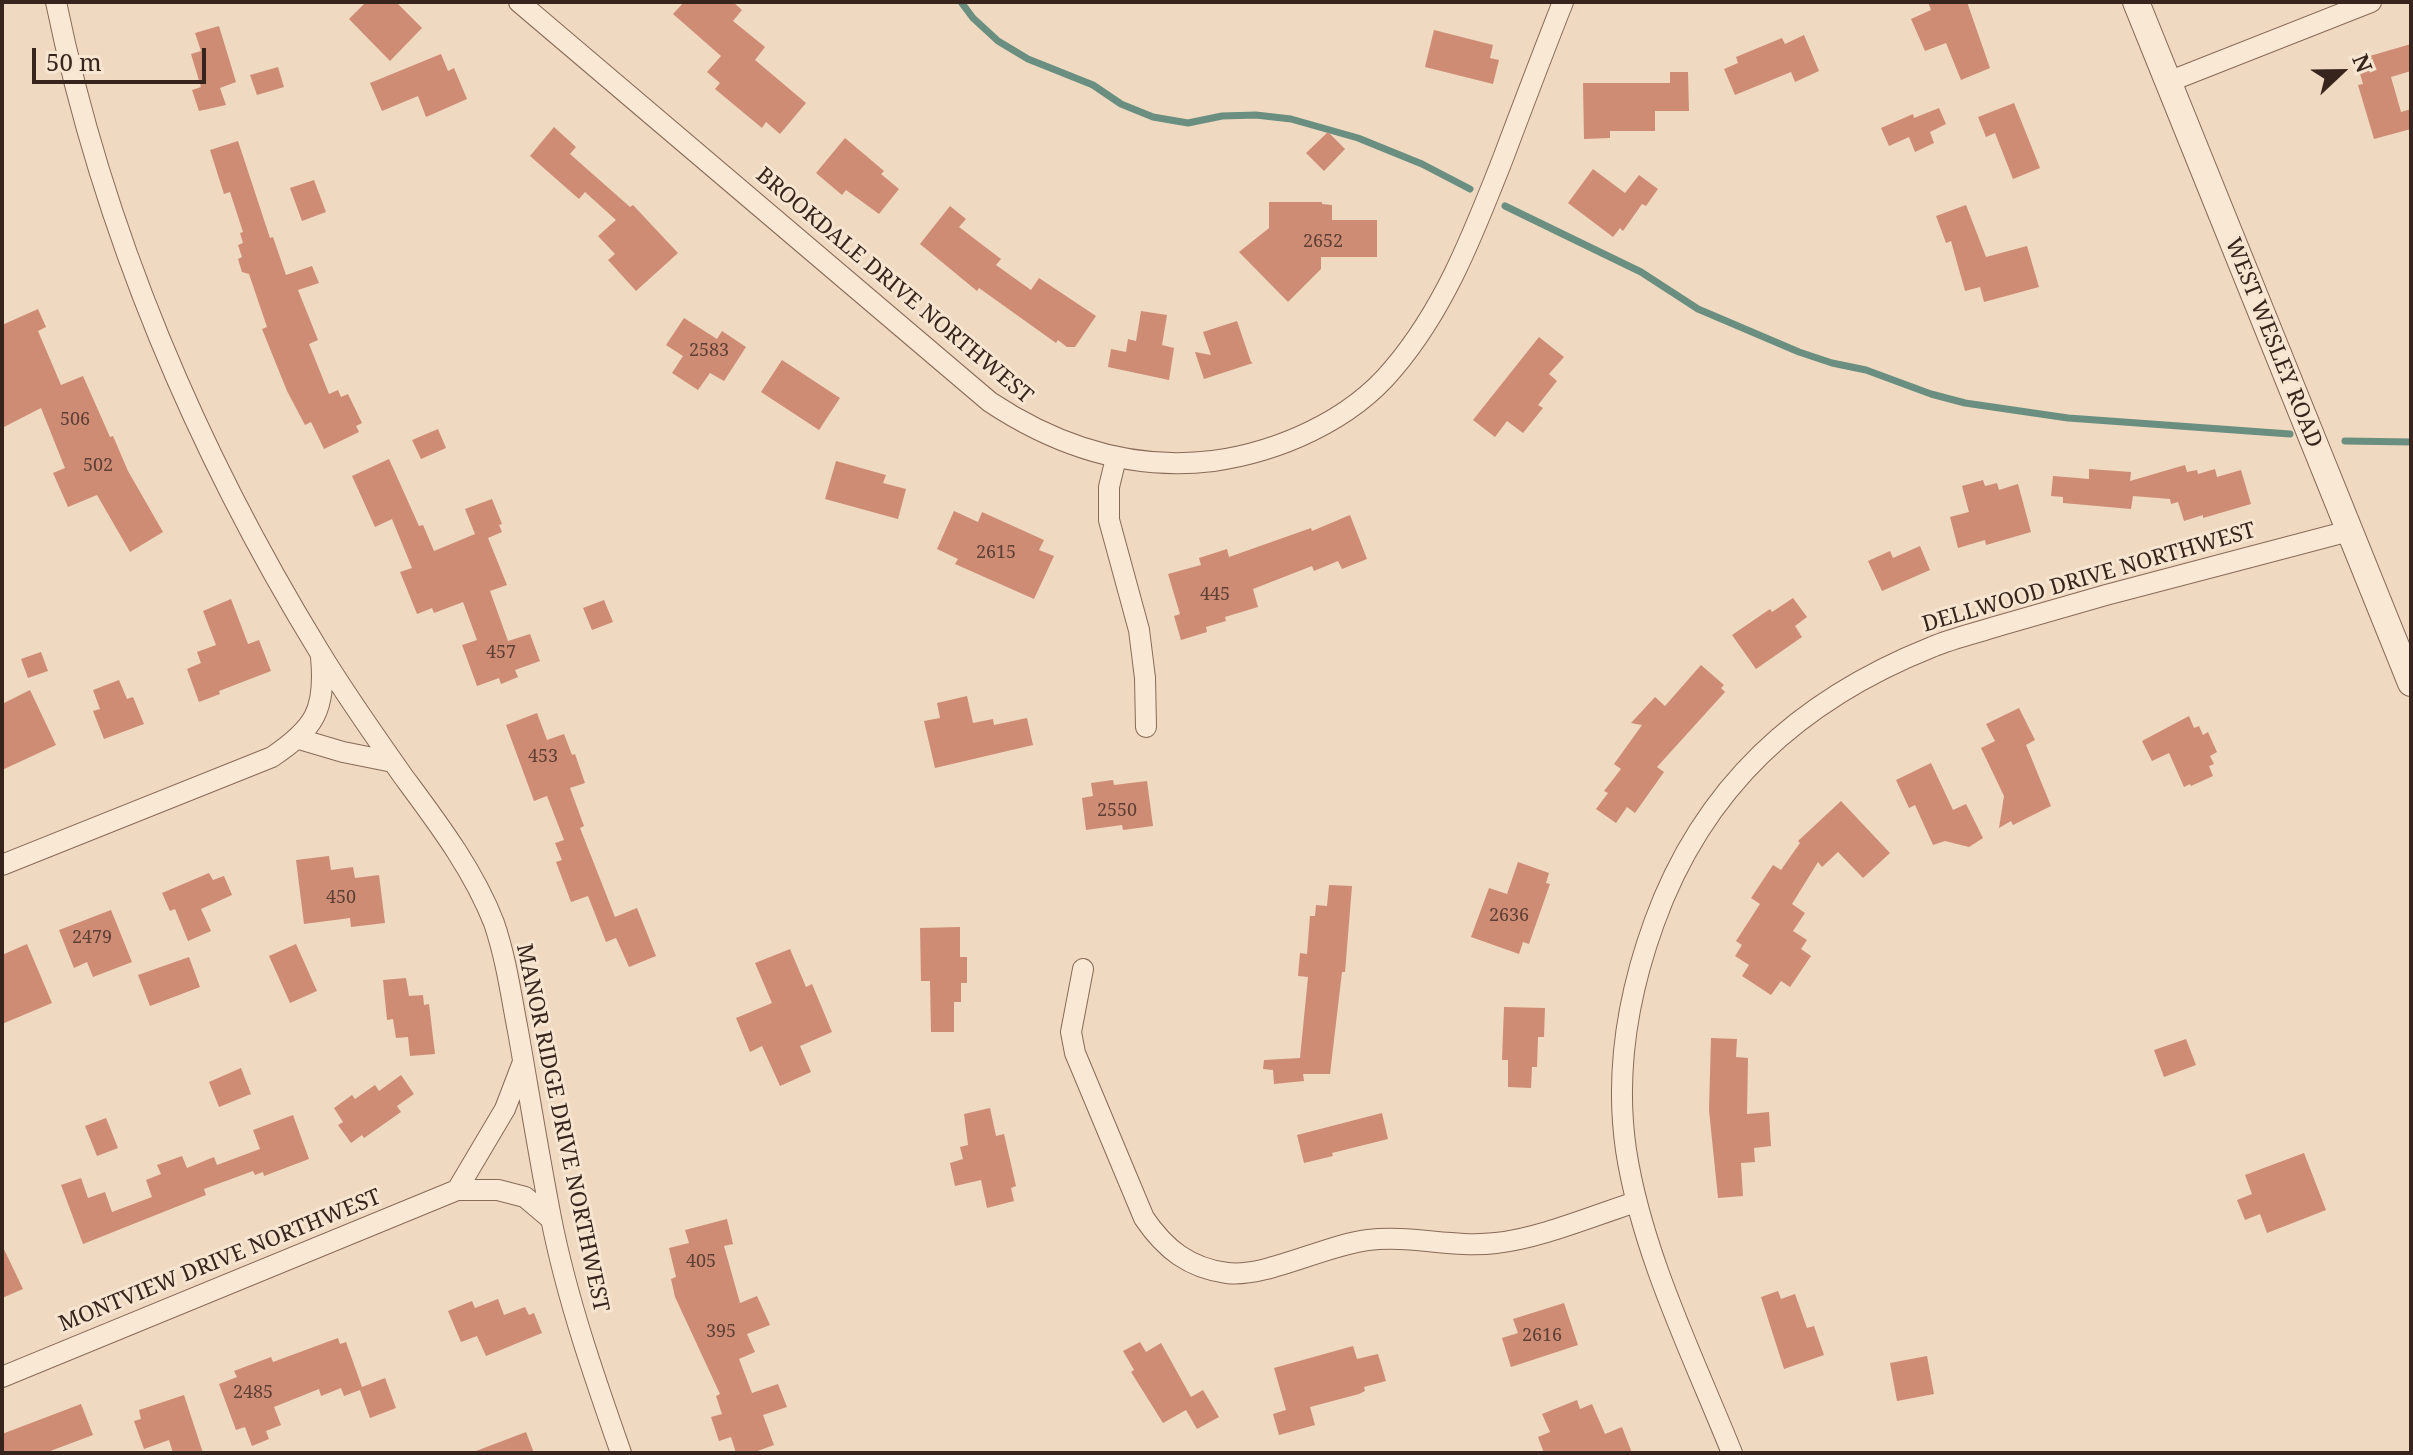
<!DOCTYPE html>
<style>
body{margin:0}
#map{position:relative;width:2413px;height:1455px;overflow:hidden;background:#efd9c0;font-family:"Noto Serif",serif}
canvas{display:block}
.frame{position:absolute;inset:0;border:4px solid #37251d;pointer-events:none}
.north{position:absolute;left:2301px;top:32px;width:80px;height:80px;-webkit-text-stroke:6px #f6e5d0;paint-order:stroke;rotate:68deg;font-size:22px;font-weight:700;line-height:32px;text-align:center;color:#37251d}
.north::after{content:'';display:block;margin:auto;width:28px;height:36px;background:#37251d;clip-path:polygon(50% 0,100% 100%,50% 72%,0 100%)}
.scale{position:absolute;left:32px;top:48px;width:174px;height:36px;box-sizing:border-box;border:4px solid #37251d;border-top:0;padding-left:10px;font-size:24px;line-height:28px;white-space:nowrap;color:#37251d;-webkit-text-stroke:6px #f6e5d0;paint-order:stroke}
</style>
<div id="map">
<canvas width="2413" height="1455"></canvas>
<div class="frame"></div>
<div class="north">N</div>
<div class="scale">50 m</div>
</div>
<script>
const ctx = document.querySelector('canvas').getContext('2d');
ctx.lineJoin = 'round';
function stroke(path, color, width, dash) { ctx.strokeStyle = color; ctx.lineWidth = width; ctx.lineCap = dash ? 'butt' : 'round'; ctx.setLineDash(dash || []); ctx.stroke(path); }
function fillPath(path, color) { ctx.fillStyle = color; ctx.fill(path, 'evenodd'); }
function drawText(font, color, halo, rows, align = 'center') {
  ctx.font = font + ' "Noto Serif",serif'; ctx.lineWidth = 6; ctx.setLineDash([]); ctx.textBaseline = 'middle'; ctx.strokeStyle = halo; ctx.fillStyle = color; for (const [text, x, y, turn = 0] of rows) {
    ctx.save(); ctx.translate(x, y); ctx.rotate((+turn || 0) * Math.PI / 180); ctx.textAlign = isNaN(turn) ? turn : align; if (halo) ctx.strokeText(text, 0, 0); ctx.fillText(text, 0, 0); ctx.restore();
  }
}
stroke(new Path2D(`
 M961,2L973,18L998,41L1028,59L1093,85L1121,104L1153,117L1188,123L1222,116L1256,115L1291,119L1358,138L1422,164L1470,189
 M1505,206L1641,272L1698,309L1799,352L1832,363L1866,370L1931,394L1965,403L2068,418L2290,434
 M2345,441L2411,442`), '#6a8f80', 7);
fillPath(new Path2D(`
 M366,2H396L422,28L390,61L349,19Z
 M684,2H733L742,10L733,21L765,47L755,60L806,103L780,134L766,122L762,128L715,89L720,83L707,72L721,56L673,14Z
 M1928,2H1967L1990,68L1961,80L1946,43L1925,51L1911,19L1931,10Z
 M219,26L236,82L220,88L226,105L199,111L192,90L201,87L191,54L201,51L195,33Z
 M1434,30L1493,45L1490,58L1499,60L1493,84L1425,67Z
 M1804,35L1819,71L1795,82L1791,72L1735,95L1724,69L1738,63L1736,57L1782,38L1785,44Z
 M2411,44V71L2391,77L2401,112L2411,109V129L2374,139L2358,85L2363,84L2356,60Z
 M441,54L448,71L454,68L467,99L426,117L418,96L382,111L370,83Z
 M278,67L284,87L257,95L250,75Z
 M1670,72H1688L1689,111H1655V131H1610V138L1584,139L1583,83H1670Z
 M2014,103L2040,168L2013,179L1995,133L1986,137L1978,117Z
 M1939,108L1946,124L1930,132L1934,143L1915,152L1909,137L1889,146L1881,128L1913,114L1914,118Z
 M554,127L576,147L570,154L630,207L633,205L678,253L636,291L608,260L615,254L598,236L616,220L585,192L579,199L530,156Z
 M1328,132L1345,149L1324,171L1306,153Z
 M845,138L884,171L881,174L899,189L879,214L846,190L842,195L816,173Z
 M238,141L270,238L273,237L286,275L312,266L319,283L298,290L318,340L309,344L329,394L338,390L341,397L348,394L362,423L356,426L359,432L324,449L311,422L305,425L287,391L262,329L267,327L249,274L242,272L238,259L242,257L238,245L243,243L240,233L243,232L230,192L224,194L210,150Z
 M1593,169L1625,193L1639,175L1658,189L1646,206L1642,204L1623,231L1620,228L1613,237L1568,203Z
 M314,180L326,212L302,221L290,188Z
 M1269,202H1322V204L1332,205V220H1377V257H1321V269L1288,302L1239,252L1269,228Z
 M1966,205L1986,257L2027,246L2039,287L1984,302L1980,287L1965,291L1951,241L1946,243L1936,216Z
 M950,206L966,219L959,227L1001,259L996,265L1031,290L1039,278L1096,316L1075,347H1067L1058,340L1056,343L979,288L977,291L920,244Z
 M38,309L46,327L38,331L61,385L83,376L110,437L113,436L128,471L163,532L130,552L97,495L68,507L53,473L65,468L41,408L2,428V325Z
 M1141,311L1167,315L1162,345L1174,348L1169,380L1108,367L1111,349L1126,352L1128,339L1136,341Z
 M684,318L717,339L722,331L746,347L724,381L710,373L698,390L672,373L683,356L666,345Z
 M1237,321L1251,362L1253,363L1204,379L1195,352L1211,355L1203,332Z
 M1539,337L1564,357L1549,374L1557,381L1538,405L1543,408L1523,433L1507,421L1495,437L1473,420Z
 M782,360L840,398L819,430L761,392Z
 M438,429L446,448L421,459L412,440Z
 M389,459L419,526L423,525L434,551L475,534L465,509L492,499L502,524L499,525L502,532L488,538L507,585L490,591L508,641L530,634L540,661L515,670L518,677L501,684L499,678L477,686L462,645L477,640L463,602L434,613L432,608L417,614L400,572L412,568L392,519L375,527L352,476Z
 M836,461L886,475L883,483L906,489L898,519L825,499Z
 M2185,465L2187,472L2197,470L2198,474L2215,469L2217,477L2241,470L2251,504L2203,518V515L2184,521L2178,502L2171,504L2170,499L2133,496L2131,509L2063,503V497L2051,496L2053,476L2089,479V469L2131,472L2130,481Z
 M1983,480L1985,486L1997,483L1999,490L2018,484L2031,532L1986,545L1985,540L1958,548L1950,517L1969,512L1962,486Z
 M954,511L978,522L982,512L1044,540L1039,550L1054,556L1034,599L955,564L958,559L937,549Z
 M1350,515L1367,559L1342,569L1338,561L1314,571L1312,566L1253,589L1258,607L1225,617L1226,621L1206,627L1207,632L1181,640L1174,616L1180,614L1168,574L1201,565L1199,558L1227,549L1229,557L1311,528L1312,531Z
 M1920,546L1930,570L1882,591L1868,561L1890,551L1893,558Z
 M1793,598L1807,617L1795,626L1802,637L1756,669L1732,635L1770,609L1772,612Z
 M231,599L248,644L259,640L271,671L219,691L220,694L199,702L187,669L201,663L197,652L216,645L203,611Z
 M604,600L613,622L592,630L583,608Z
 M41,652L48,671L28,678L21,659Z
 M1701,665L1724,685L1721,688L1725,692L1657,767L1664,772L1635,813L1627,807L1616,823L1596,809L1608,793L1604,791L1621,769L1614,764L1642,725L1631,723L1655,697L1665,706Z
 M119,680L127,699L133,697L144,724L104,739L93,711L100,709L93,690Z
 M30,690L56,745L2,770V704Z
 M967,696L973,723L993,719L994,725L1027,718L1033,745L935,768L924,721L940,718L937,703Z
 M2019,708L2035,740L2026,745L2051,806L2013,825L2011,821L1999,828L2004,796L1981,748L1995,741L1986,724Z
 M537,713L547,740L564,734L572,755L575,754L585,783L570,788L584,826L580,828L615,917L637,908L656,956L629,967L616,938L606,942L588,896L571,902L556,862L562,860L555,843L564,840L547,796L534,801L506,725Z
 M2189,716L2194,728L2199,726L2203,735L2208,732L2217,752L2210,756L2214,764L2209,766L2213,776L2191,786L2190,784L2184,787L2169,753L2152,761L2142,741Z
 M1931,763L1953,810L1966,804L1983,838L1969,847L1945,841L1933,845L1915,805L1909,808L1896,780Z
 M1113,780L1114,785L1147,781L1153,826L1123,830L1122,825L1086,830L1082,798L1093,796L1091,783Z
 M1841,801L1890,853L1863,878L1838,852L1822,867L1818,862L1792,904L1805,913L1793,931L1807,940L1801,949L1811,956L1790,987L1781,981L1771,995L1742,976L1749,965L1735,956L1742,945L1736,941L1760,904L1751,898L1773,865L1781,870L1800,843L1798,841Z
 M329,856L331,870L353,867L355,878L379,875L385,923L351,927L350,918L304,924L296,860Z
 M1518,862L1549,873L1546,883L1550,884L1529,944L1523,942L1519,954L1471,937L1489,888L1507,894Z
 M209,873L213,880L224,876L232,895L201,909L211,931L188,941L175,909L170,911L162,893Z
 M1329,885L1352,886L1345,972H1342L1330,1074H1303L1304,1081L1274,1084L1273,1070L1263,1069L1264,1060L1300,1058L1308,977L1298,976L1300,953L1307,954L1310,916H1315L1316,905L1327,906Z
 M111,910L132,962L93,977L87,962L74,968L59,930Z
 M960,927V957H967V983H961V1002H954V1032H931L930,981H921L920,928Z
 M27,944L52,1003L2,1024V955Z
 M296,944L317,991L290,1003L269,956Z
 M790,949L806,987L812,984L832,1032L800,1046L811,1072L780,1086L762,1046L750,1052L736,1018L772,1003L755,963Z
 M189,957L200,987L150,1006L138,975Z
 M406,978L409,996L423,995L424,1005L429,1004L435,1054L410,1056L408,1037L396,1038L393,1019L387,1020L383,980Z
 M1504,1007L1545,1008L1544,1037H1538L1537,1067H1532L1531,1088L1508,1087V1060H1502Z
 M1711,1038L1737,1039L1736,1057L1748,1058L1747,1114L1769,1112L1771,1146L1754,1148L1755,1162L1741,1163L1743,1196L1718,1198L1709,1110Z
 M2186,1039L2196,1065L2164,1077L2154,1050Z
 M241,1068L251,1094L219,1107L209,1082Z
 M401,1075L414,1094L397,1106L401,1112L364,1138L362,1135L351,1143L338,1125L343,1122L334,1108L352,1095L355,1099L375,1085L379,1091Z
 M990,1108L996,1136L1004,1134L1016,1186L1011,1188L1014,1201L987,1208L981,1180L955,1186L950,1163L963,1159L960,1147L968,1145L964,1114Z
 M1382,1113L1388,1139L1332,1153L1333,1156L1304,1163L1297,1135Z
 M293,1115L309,1159L264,1176L263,1172L255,1175L253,1171L204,1189L206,1195L83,1244L61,1185L81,1178L88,1198L105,1192L112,1212L152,1197L146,1180L161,1174L157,1165L182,1156L187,1168L214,1157L217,1165L260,1149L253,1130Z
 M106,1118L118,1148L97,1156L85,1126Z
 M2304,1153L2326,1210L2267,1233L2260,1214L2245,1220L2237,1200L2252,1194L2245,1175Z
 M727,1219L733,1244L724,1246L740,1303L757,1296L770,1325L747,1334L755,1352L739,1359L752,1393L778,1384L787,1407L763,1415L774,1445L752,1453H736L731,1437L719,1441L711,1417L722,1414L716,1396L720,1394L675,1297L671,1279L676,1277L669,1248L689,1243L685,1230Z
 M2,1245L23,1289L2,1298Z
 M1778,1291L1781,1299L1795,1294L1807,1328L1814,1326L1824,1355L1784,1369L1761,1297Z
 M498,1299L504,1315L525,1307L529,1315L534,1313L542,1333L486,1356L477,1336L461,1342L448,1311L472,1301L475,1308Z
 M1564,1303L1578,1345L1511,1367L1502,1338L1518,1333L1513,1319Z
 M338,1338L340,1344L346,1342L362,1387L385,1378L396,1408L370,1418L360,1390L344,1396L341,1388L321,1396L319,1389L274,1407L281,1425L266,1431L269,1439L252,1446L245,1427L236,1430L219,1384L237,1377L234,1371L271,1357L273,1362Z
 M1140,1342L1146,1352L1161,1343L1191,1397L1203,1390L1219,1417L1197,1429L1186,1410L1163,1423L1131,1372L1134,1370L1123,1351Z
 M1353,1346L1357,1359L1378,1354L1386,1381L1364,1387L1365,1391L1359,1394L1310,1407L1315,1425L1279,1435L1273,1414L1286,1410L1274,1368Z
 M1927,1356L1934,1394L1897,1401L1890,1363Z
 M184,1395L203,1453H173L169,1440L144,1449L134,1421L141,1419L139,1410Z
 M1577,1400L1580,1409L1592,1404L1605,1434L1622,1427L1632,1453H1544L1538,1437L1550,1432L1542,1414Z
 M81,1404L93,1435L45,1453H2V1434Z
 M526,1432L534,1453H477L476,1451Z`), '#ce8c75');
const minor = new Path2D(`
 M56,2C103,231 197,452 319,651C345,694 374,735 403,776C437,822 473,869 494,923C506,958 511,995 518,1031C529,1094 539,1156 551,1218C567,1299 594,1376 621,1453
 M519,2L990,402C1058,447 1131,471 1213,461C1278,452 1350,421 1393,369C1445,308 1473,234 1502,161C1522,108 1542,55 1563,2
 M2168,82L2371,2
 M1116,458L1109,487V520L1139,630L1145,678L1146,727
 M299,739L343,752L393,762
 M2,865L272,757C315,728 326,710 321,657
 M1083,969L1071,1032L1075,1053L1144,1218C1165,1249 1189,1268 1227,1273C1265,1278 1325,1245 1368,1240C1411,1235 1453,1248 1496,1243C1541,1238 1592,1216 1636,1202
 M457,1190L505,1109L523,1062
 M2,1377L457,1190H498L525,1197L551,1219
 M1732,1453C1693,1356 1642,1254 1626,1150C1615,1074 1628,995 1654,923C1703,787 1799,700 1932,647C1953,638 1976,633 1998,626C2034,616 2070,605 2106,595C2187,574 2268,552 2349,531`);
const tertiary = new Path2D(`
 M2136,2L2411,683`);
stroke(minor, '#886a58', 22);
stroke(tertiary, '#886a58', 28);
stroke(minor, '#f9e8d4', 20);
stroke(tertiary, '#f9e8d4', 26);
drawText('18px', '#5d3f33', null, [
 ["2652",1323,242],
 ["2583",709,351],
 ["506",75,420],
 ["502",98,466],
 ["2615",996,553],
 ["445",1215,595],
 ["457",501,653],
 ["453",543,757],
 ["2550",1117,811],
 ["450",341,898],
 ["2636",1509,916],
 ["2479",92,938],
 ["405",701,1262],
 ["395",721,1332],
 ["2616",1542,1336],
 ["2485",253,1393]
]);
drawText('22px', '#37251d', '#f6e5d0', [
 ["BROOKDALE DRIVE NORTHWEST",894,286,40],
 ["WEST WESLEY ROAD",2273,343,68],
 ["DELLWOOD DRIVE NORTHWEST",2089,578,-16],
 ["MANOR RIDGE DRIVE NORTHWEST",562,1128,78],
 ["MONTVIEW DRIVE NORTHWEST",220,1261,-22]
]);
</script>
